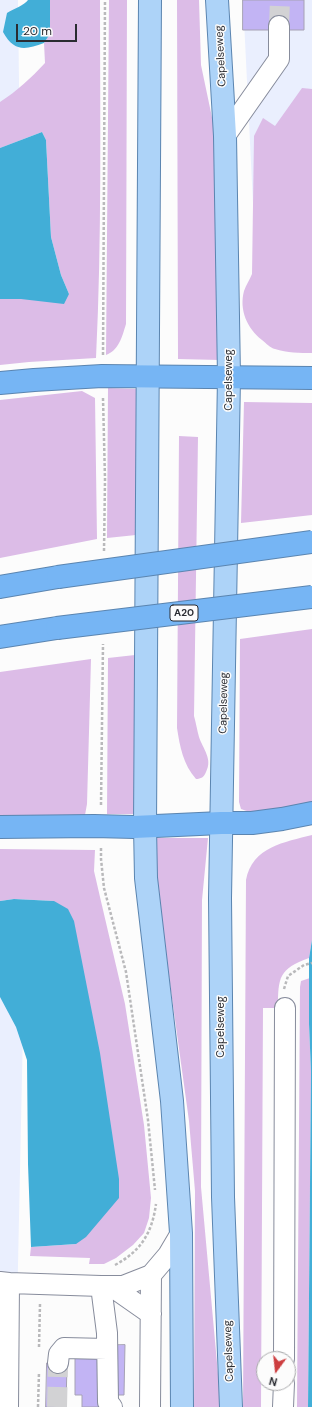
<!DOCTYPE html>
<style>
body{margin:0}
#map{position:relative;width:312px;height:1407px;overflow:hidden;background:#fcfcfc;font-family:"DM Sans",sans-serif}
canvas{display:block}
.north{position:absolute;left:256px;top:1351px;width:40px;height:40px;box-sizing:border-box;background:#fcfcfc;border:1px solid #a8a9ab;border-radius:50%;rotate:195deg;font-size:11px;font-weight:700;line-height:16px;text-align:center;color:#2a2c32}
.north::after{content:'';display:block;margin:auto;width:14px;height:18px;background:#cd3e40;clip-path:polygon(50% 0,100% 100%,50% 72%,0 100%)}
.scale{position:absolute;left:16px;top:24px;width:61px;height:18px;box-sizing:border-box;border:2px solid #2a2c32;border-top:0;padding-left:5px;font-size:12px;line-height:14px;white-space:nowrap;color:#2a2c32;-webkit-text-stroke:3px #fcfcfc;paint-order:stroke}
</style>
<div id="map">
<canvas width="312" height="1407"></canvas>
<div class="north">N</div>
<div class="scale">20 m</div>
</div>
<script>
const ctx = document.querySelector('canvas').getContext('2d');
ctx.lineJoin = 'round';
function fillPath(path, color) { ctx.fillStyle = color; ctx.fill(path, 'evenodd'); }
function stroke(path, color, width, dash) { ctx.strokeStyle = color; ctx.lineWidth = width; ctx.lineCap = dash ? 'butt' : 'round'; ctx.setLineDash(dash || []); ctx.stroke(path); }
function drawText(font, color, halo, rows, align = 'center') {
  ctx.font = font + ' "DM Sans",sans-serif'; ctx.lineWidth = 3; ctx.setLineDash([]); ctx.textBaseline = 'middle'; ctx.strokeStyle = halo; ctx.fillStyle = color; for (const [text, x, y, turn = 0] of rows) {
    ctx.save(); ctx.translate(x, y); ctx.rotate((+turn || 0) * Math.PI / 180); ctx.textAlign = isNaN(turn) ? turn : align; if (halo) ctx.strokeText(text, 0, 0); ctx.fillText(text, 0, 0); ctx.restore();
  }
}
fillPath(new Path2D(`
 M0,0H18L22,327L0,335Z
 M243,0H312V226L254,224Z
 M0,928L24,981L15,1407H0Z`), '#eaeffe');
fillPath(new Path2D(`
 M50,0H100C100,119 102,239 96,358L29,362L0,365V299H21L69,294L61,275L51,237L46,140L42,132L0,148V102C17,91 31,78 45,63L44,43L50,34Z
 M109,0H127L126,324C122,337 119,350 106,355Z
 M177,0H199L201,65L214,127L220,360L178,359Z
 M302,88L312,89V353C300,353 287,353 275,349C270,348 266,343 262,340C247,328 239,310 244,291C246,285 250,279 252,274L254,136L263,118L275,126Z
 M108,388L136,389V535L107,538Z
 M82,391L95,398L97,539L0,558V400Z
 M244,402L312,403V515L241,523Z
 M179,436L198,437L194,716C196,723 197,730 199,737C203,749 213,759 206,772C204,777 201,779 196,779C183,764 180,747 177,728Z
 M312,629V802C289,808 264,818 241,809L239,802L240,639Z
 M135,655L134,814H107L108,658Z
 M91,659L87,804L85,815L0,816V672Z
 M312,835V940L309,958C279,969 278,977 278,1008H263L261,1407H243L246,880C252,847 285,842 312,835Z
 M156,838H208L202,900L201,1187L221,1407H194L195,1191L189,1121L155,875Z
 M0,849L95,850L94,871L100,897L125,1004L144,1125L151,1198L149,1218L144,1233L133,1245L116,1258L104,1264H89L90,1258L30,1256L31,1247L76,1244L54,901L14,899L0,901Z
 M310,978L309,1024L311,1072L308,1407H297L300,987L301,981Z`), '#dcbce7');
fillPath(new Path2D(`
 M28,0H50V34L44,43C25,50 14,52 3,32L7,13C13,9 25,5 28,0Z
 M42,132L46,140L51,237L61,275L69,294L64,304L21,299H0V148Z
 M14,899L54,901L68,909L74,921L100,1053L119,1179V1198L86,1237L76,1244L31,1247L28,1164L27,1060L16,1027L0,997V901Z
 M312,940V1407H308L311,1072L309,1024V958Z`), '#42aed7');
const building = new Path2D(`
 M243,0H304V30H243Z
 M125,1345L124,1395H101V1407H82V1395H75V1346Z
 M47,1363H67L66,1407H46Z`);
fillPath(building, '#c2b4f4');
stroke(building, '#a6a2b4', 1);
stroke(new Path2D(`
 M279,26L280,0
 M57,1407L58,1363`), '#d2d2d4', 20, [20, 10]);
const minor = new Path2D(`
 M225,136L279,59V26
 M0,1282L9,1283L8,1407
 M9,1283L101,1286H123L151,1275L168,1255L181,1233
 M101,1286L107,1333L108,1402L112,1407
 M111,1286L151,1314
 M284,1359L285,1008
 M58,1363L59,1354L64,1348L107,1349
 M150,1407L151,1275
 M283,1407L284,1383`);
const major = new Path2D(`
 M150,0L145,827L146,878L172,1101L181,1233L182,1407
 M217,0L225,136L229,377L220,898L223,1197L231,1407`);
const highway = new Path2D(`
 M0,383L34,380L102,376L312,378
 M0,587L58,577
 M0,637L57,628
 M0,827L94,826L134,827L221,823H252L282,819L312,813`);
stroke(minor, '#878c9c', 22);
stroke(major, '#5b85b0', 24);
stroke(highway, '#5b85b0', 24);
stroke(new Path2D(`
 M103,355L105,0
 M103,398L105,479L104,551
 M101,805L103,644
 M101,848V859L104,888L126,972L148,1120L155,1190
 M284,989L288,976L304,965L312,963
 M115,1265C141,1251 152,1233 156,1204
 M39,1347L40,1304
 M38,1407L39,1372`), '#b9b9bb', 2.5, [3, 2]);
stroke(minor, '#fff', 20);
stroke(major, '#add3f8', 22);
stroke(highway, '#76b5f4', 22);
const highwayBridge = new Path2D(`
 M58,577L312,542
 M57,628L312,597`);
stroke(highwayBridge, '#5b85b0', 24, []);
stroke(highwayBridge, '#76b5f4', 22);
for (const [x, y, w] of [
 [184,613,28]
]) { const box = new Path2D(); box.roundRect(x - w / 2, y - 8, w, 16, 3); ctx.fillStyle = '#fcfcfc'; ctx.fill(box); stroke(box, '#2a2c32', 1); }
drawText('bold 10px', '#2a2c32', null, [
 ["A20",184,613]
]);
drawText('11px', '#2a2c32', '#fcfcfc', [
 ["Capelseweg",221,56,-93],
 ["Capelseweg",229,380,-90],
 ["Capelseweg",224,703,-89],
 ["Capelseweg",221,1027,-90],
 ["Capelseweg",229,1351,-92]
]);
</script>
